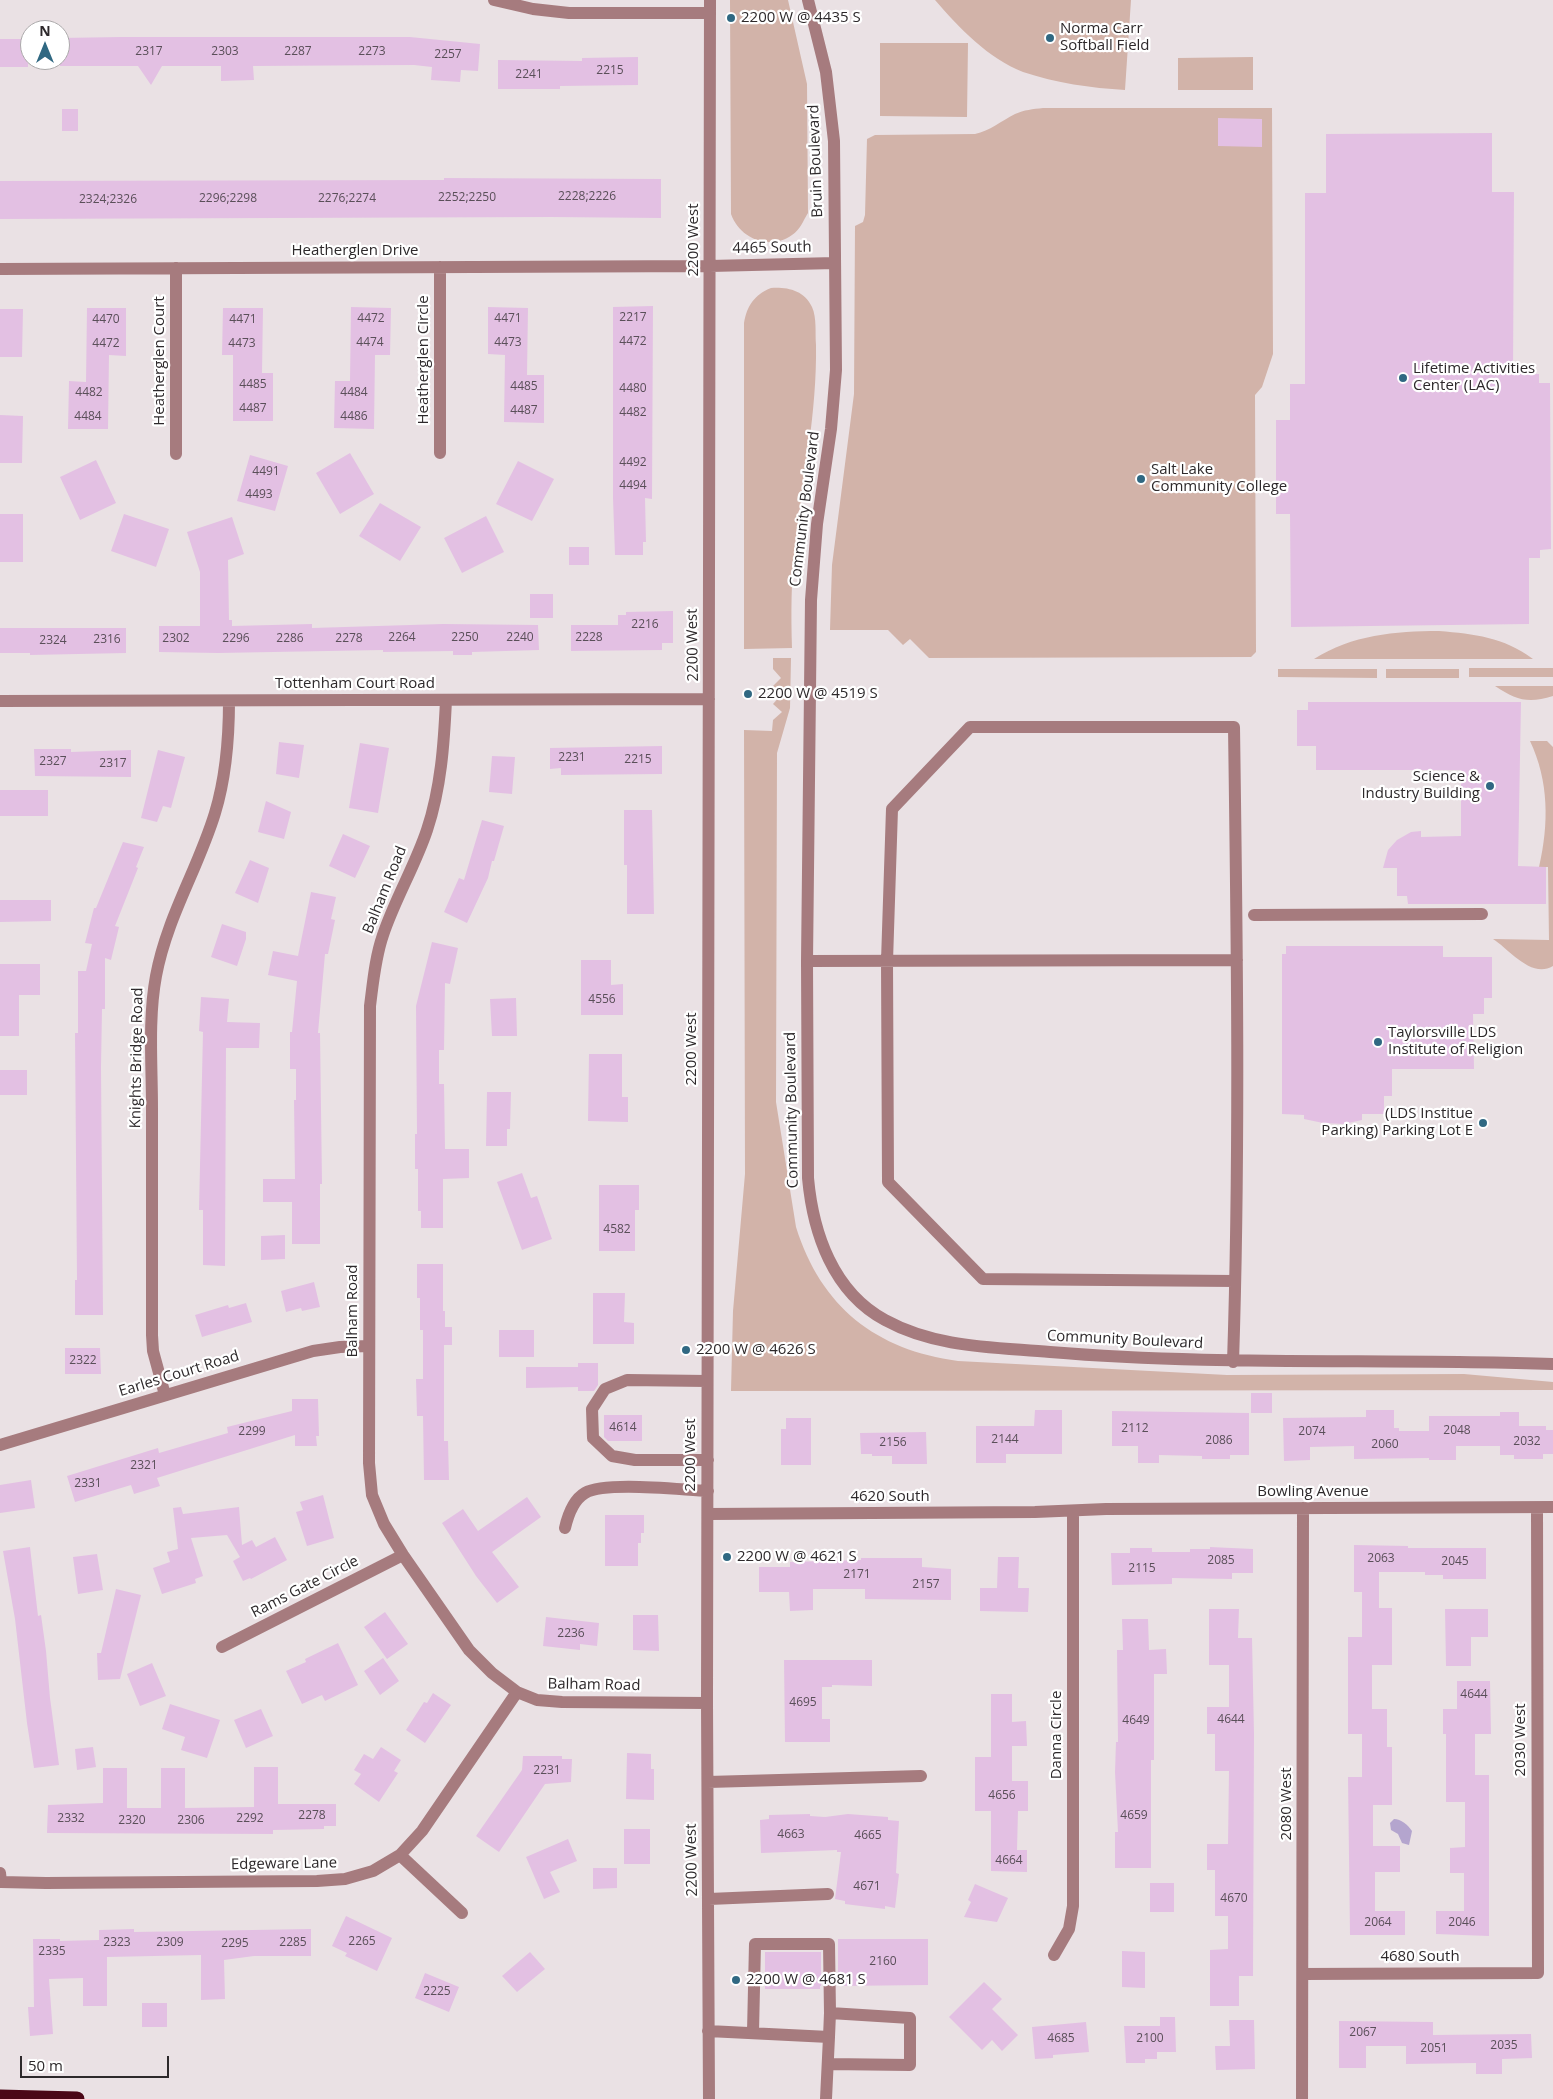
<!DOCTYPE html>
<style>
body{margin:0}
#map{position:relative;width:1553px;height:2099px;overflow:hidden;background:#eae1e4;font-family:"Open Sans",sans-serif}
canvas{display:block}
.north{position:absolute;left:20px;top:20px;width:50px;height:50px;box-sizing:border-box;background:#fff;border:1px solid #aba9aa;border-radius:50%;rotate:0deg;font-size:14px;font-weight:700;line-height:20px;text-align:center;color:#2d292b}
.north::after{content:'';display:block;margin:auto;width:18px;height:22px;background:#306882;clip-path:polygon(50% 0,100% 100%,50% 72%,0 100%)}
.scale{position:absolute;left:20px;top:2056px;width:149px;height:22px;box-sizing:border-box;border:2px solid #2d292b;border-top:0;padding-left:6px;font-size:15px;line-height:18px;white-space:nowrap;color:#2d292b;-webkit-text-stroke:4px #fff;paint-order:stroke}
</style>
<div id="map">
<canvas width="1553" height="2099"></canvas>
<div class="north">N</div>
<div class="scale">50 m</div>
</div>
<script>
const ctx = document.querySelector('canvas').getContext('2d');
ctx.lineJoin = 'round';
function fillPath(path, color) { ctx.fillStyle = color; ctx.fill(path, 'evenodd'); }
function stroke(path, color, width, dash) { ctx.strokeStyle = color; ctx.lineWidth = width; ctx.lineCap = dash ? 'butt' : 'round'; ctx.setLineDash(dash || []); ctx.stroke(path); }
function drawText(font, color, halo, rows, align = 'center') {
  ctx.font = font + ' "Open Sans",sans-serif'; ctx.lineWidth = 4.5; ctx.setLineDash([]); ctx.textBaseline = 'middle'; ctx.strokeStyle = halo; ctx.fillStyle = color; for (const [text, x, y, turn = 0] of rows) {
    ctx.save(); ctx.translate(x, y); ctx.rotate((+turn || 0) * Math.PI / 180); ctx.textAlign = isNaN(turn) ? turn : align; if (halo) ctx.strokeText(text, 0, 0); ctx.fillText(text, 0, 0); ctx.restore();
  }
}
fillPath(new Path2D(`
 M730,0H788L807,84L808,213C803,221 800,230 792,235C770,251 740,239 731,214Z
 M935,0H1131L1125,90C1091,88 1056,83 1023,72C989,59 958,27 935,0Z
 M880,43H968L967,117L880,116Z
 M1253,57V90H1178V58Z
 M1043,108H1272L1273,354L1262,387L1255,395L1256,652L1251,657L929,658L910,639L903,645L888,630H830L832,565L854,394L855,226L863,222L865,215L867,139L875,135L975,134C990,131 1001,121 1015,114C1024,110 1033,109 1043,108Z
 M771,288C787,287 804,290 812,307C817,318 815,333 816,345C817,413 803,478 795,546C791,580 791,614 792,648L744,649V323C747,306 754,295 771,288Z
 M1439,631C1475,634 1503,637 1533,659H1314C1352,635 1395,631 1439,631Z
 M773,658H791L790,708L777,753L776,1102L796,1227C821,1307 876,1350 958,1361L1227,1375L1464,1374L1553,1382V1390L731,1391L733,1311L745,1174L744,730L772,731L773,720L782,712L773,704L781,695L773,686L781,678L773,669Z
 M1469,668H1553V677H1469Z
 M1278,669H1377V678L1278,677Z
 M1386,669H1459V678H1386Z
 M1495,686H1553V696C1528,704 1516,700 1495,686Z
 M1530,741H1547L1553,747V966C1531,979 1509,949 1493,939L1549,940L1548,867H1539C1549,824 1549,781 1530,741Z`), '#d2b3a9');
fillPath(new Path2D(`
 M1394,1819C1401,1819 1408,1825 1412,1831L1409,1845L1402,1843L1398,1834L1391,1830L1390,1823Z`), '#b4a5ce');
fillPath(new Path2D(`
 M121,37H410L480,44L478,71L461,70L460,82L431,80L432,67L414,65L253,66L254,80L221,81V66H162L151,85L138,66H60V38Z
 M0,39H28V67H0Z
 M638,57V85L560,86V89H498V60L582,61V58Z
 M62,109H78V131H62Z
 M1218,118L1262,119V147L1218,146Z
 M1492,133V192H1514L1513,374H1539V383H1550L1551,549L1540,550V558H1529V624L1291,627L1290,514H1276V420H1290V384H1305V193H1326V134Z
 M444,178L661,179V218L551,217L0,219V181L444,180Z
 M653,306L652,499L645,498L646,542H643V555H615L613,498V307Z
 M351,307L391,308L390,355H375L374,429L334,428L335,381H350Z
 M488,307L528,308L527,375H544V423L504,422L505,355L488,354Z
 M87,308H126V356L109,355L108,429H68L69,381L86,382Z
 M223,308H263L262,373H273V421H233V355H222Z
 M0,309H23L22,357H0Z
 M0,415L23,416L22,463H0Z
 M350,453L374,494L340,514L316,473Z
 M250,455L288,466L275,511L237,501Z
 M96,460L116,503L80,520L60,477Z
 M518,461L554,479L532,521L496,504Z
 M380,503L421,527L400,561L359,536Z
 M0,514H23V562H0Z
 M124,514L169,529L156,567L111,551Z
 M486,516L504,552L462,573L444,538Z
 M232,517L244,554L228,560L229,620H232V626L312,624V628L443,624L538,625L539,650L472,652V655H453V651L383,652V650L218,653L159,652V626H200V572L187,532Z
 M569,547H589V565H569Z
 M530,594H553V618H530Z
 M673,611V643H662V650L571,651V625H618V615H626V612Z
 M0,628H126V653L30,655V653H0Z
 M1308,702H1521L1518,866L1546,867V904H1408L1407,896H1397V868H1383L1388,850L1397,840L1411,832L1421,831V837L1461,836V770H1316V746H1297V710H1308Z
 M279,742L304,745L299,778L276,774Z
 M360,743L389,748L378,813L349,808Z
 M662,746V774L561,775V768L550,769V748Z
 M34,749H71V752L131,750V777L35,776Z
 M158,750L185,757L171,808L163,806L157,822L141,818Z
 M492,756L515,757L512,794L489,792Z
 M0,790H48V816H0Z
 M266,801L291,812L284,839L258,832Z
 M624,810H652L654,914H627V865H624Z
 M482,820L504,826L494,861H492L488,878L467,923L444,912L459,878L464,880Z
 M343,834L370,846L355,878L329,866Z
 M123,842L144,847L136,867L138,868L115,926L119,927L111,960L105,958V1009H102L101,1067L103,1315H75V1280H77L75,1033H78V971H86L92,944L85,943L94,908H96Z
 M250,860L269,868L258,903L235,893Z
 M311,892L336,897L331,919L335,920L328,954H325L318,1033H320L322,1184H320V1244H292V1202H263V1179H295L294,1100H296V1069H290V1032H292L297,981L268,975L273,951L298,956Z
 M0,900H51V921L0,922Z
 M222,924L246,932V939L237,966L211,957Z
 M432,942L458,948L450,984L445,983L444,1050H439V1084H444L445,1149H469V1178L443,1179V1228H421V1211H418V1169H415V1134H417L416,1006Z
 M1286,946H1443V957H1492V998H1484V1014H1473L1474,1069H1392V1096H1384V1114H1362V1120L1344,1124L1323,1123L1304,1119V1115L1282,1114V954H1286Z
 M581,960H611V985L623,984V1015H581Z
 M0,964H40V995H19V1036H0Z
 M201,997L229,999L227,1022L260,1023L259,1048H226L225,1266L203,1265V1210H199L203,1032L199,1031Z
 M516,998L517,1036H492L490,999Z
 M589,1054H622V1097H628V1122L588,1121Z
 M0,1070H27V1095H0Z
 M487,1092H511L510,1129H507V1146H486Z
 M522,1173L531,1198L537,1196L552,1239L522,1250L497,1182Z
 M599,1185H639V1210H635V1251H599Z
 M285,1235V1259L261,1260V1236Z
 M417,1264H443V1311H445V1327H452V1345H444V1441H448L449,1480H424L423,1416H417L416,1379H423V1330H420V1298H417Z
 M314,1282L320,1307L302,1311L301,1308L286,1312L281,1291Z
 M593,1293H625L624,1322L634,1323V1344H593Z
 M246,1303L252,1322L202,1337L195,1315L228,1305L229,1308Z
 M499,1330H534V1357H499Z
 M65,1348H100L101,1374H65Z
 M578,1363H598V1385L594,1391H578V1387L526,1388V1367H578Z
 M1251,1393H1272V1413H1251Z
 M292,1399H318L319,1436H316L317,1446H295V1435L157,1478L160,1486L134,1494L131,1485L75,1502L67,1476L158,1448L159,1453L228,1433L227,1427L292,1411Z
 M1035,1410H1062V1454H1006V1463H976V1426H1034Z
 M1366,1410H1394V1428H1399V1431H1429V1416H1500V1412H1519V1426H1546V1430H1553V1454H1543V1459H1514V1455H1500V1446H1456V1460H1429V1458L1354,1459V1446L1310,1447V1460L1284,1461L1283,1418L1366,1417Z
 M1112,1411L1249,1413V1455H1230V1459H1202V1456L1159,1455V1463H1138V1446H1112Z
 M604,1415H642V1441H608L604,1437Z
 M786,1418H811V1465H781V1429H786Z
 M926,1432L927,1464H892V1456H872V1454H861L860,1433Z
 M31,1480L35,1508L0,1513V1485Z
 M323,1495L334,1538L307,1546L296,1512L303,1510L300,1502Z
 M527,1497L541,1517L492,1552L519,1587L497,1603L476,1576L442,1523L463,1509L478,1531Z
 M181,1507L183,1514L239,1507L242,1545L252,1540L256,1547L275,1537L287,1560L251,1579L250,1578L243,1581L233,1561L240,1557L227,1535L191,1538L203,1576L195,1579L196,1583L162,1594L153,1568L170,1562L167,1552L178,1549L173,1508Z
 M605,1515H644V1533H641V1543H638V1566H605Z
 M1354,1545L1408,1546V1548H1486V1579H1443V1575H1425V1572H1379V1608H1392V1665H1372V1709H1387V1747H1392V1805H1373V1846H1400V1872H1375V1911H1405V1935H1350L1348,1777H1362V1734H1348V1637H1362V1592H1354Z
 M30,1547L38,1616L41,1615L46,1651L50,1698L59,1765L34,1768L27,1723L15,1619L3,1551Z
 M1210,1547L1253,1549V1573H1232V1579L1172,1578V1584L1112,1585L1111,1553H1130V1548H1152V1552H1190V1549H1210Z
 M97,1554L103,1590L78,1594L73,1557Z
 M998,1557H1019L1018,1588H1029L1028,1612L980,1611V1588H997Z
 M861,1558H922V1567L951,1569V1600L865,1599V1589H813V1610L790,1611L789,1592H759V1567H790V1562L861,1560Z
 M116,1589L141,1595L120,1679L98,1680L97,1653H101Z
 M1209,1609H1239L1238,1638H1252L1254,1734L1253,1976H1239V2006H1210V1950L1228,1949V1916H1215V1870H1207V1844H1228L1229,1771H1215V1734H1207V1707H1229V1665H1209Z
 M1445,1609H1488V1637H1471V1666H1446Z
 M385,1612L408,1644L387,1659L364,1627Z
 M633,1615H658L659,1651L633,1650Z
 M546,1617L599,1623L597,1646L580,1644V1650L543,1646Z
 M1122,1619H1148L1149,1650L1166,1649L1167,1674H1154V1760H1151V1868H1115V1832H1118L1115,1772L1116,1742H1118L1117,1650H1123Z
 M338,1643L358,1685L325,1701L322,1695L302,1704L286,1671L306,1662L305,1659Z
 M383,1658L399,1681L380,1695L364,1671Z
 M784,1660H872V1686L832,1685V1687H822V1719H830V1742H785Z
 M152,1663L166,1696L140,1706L127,1674Z
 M1457,1681H1490L1491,1734H1475V1775H1489V1936L1436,1934V1911H1464V1873H1450V1848L1465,1847V1802H1446V1734H1443V1709H1457Z
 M433,1693L451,1705L425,1743L406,1730L424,1702L427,1703Z
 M991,1694H1012V1722L1026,1721L1027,1746H1012V1781H1028V1811H1018L1017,1850H1027V1872L991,1871V1811H975V1757H991Z
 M170,1704L220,1720L207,1758L181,1750L185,1737L162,1729Z
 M261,1709L273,1736L246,1748L234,1720Z
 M93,1747L96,1767L77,1770L75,1749Z
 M381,1747L401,1760L394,1771L398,1773L379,1802L354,1784L361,1774L354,1770L364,1754L373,1759Z
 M627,1753L651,1754V1769H654V1800L626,1799Z
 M523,1756H562V1759H572L571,1782L545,1784L499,1852L476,1836L522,1770Z
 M254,1767H278V1804H336V1826H324V1829L273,1830V1834L47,1833L48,1805L103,1803V1768H127V1808H161V1768H185V1808L254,1807Z
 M810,1814V1816L825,1817L848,1814L888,1817V1820L899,1821L896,1873L899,1874L895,1908L885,1906V1909L845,1904V1901L835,1899L841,1852H837V1850L761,1853L760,1820L769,1819V1815Z
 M624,1829H650V1864H624Z
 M568,1839L577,1861L550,1872L560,1892L544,1899L526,1857Z
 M593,1868H617V1888L593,1889Z
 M1150,1883H1174V1912H1150Z
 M975,1884L1008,1898L997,1922L964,1917L971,1902L968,1900Z
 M346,1916L392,1938L377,1971L345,1956L347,1953L332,1946Z
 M134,1929V1932L311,1929V1956H254L224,1960L225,1999L201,2000V1955L107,1957V2006H83V1978L49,1979L53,2034L30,2036L28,2007H34L33,1939H60V1941L99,1940V1930Z
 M838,1939H928V1985L838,1986Z
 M1122,1951L1145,1952V1988L1122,1987Z
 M530,1952L545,1969L517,1992L502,1976Z
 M765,1952H821V1986H820V1989H765Z
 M425,1973L459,1987L449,2012L415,1998Z
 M984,1982L1002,1999L992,2009L1018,2035L1002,2051L992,2040L982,2050L949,2017Z
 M142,2003H167V2027H142Z
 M1160,2017H1175L1176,2052H1157V2059H1145V2063H1126L1124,2026H1160Z
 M1229,2020H1254L1255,2069L1216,2070L1215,2046H1230Z
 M1339,2021L1433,2022V2035L1531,2034L1532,2058L1502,2059V2074H1476V2063L1406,2064V2046H1366V2068H1339Z
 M1086,2022L1089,2052L1053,2055V2058L1035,2059L1032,2027Z`), '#e3c0e3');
stroke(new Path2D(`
 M494,0L533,9L569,13H710
 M808,0L826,72L834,141L836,370L831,429L817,524L811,600L807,961L808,1178C813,1233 833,1292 885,1320C936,1348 994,1347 1050,1352C1217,1366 1385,1358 1553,1364
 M440,267V453
 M176,268V454
 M0,269L710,266L835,263
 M446,700C444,744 441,788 427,830C415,866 395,899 383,935C375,958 373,983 370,1006L369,1463L372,1495L384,1524L403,1555L469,1650L492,1673L517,1692L537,1700L562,1702L707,1703
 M0,701L709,699
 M1254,915L1482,914
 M807,961L1237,960
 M1233,1362C1240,1150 1237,939 1234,727H970L892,809L887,961L888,1182L983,1279L1235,1281
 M707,1381L627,1380L605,1389L592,1409L593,1438L612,1456L635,1460H708
 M165,1395L153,1351L152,1335C152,1259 152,1184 152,1108C152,1065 148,1019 156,976C167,917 198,869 215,813C226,777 229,738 229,701
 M0,1445L313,1351L340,1347L369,1346
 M708,1514L1035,1512L1106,1509L1553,1507
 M565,1528C568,1515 573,1500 585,1493C606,1481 681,1490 708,1491
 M222,1647L403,1555
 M708,1782L921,1776
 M400,1855L462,1913
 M0,1873L1,1882L46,1883L317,1881L345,1879L373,1871L400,1855L422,1831L517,1692
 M709,1899L828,1894
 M1054,1955L1069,1929L1073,1906V1511
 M1303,1974L1538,1973L1537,1508
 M708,2031L829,2037L826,2099
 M753,2032L755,1944H829L830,2013
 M828,2064L910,2065V2018L830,2013L829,2037
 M709,2099L707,1703L710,0
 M1302,2099L1303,1508`), '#a67b7e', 12);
stroke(new Path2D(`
 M0,2097L77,2099`), '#4b0717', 15);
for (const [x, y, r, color] of [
 [731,18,5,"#306882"],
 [1050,38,5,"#306882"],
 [1403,378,5,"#306882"],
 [1141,479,5,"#306882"],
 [748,694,5,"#306882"],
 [1490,786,5,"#306882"],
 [1378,1042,5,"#306882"],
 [1483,1123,5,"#306882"],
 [686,1350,5,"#306882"],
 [727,1557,5,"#306882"],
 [736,1980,5,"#306882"]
]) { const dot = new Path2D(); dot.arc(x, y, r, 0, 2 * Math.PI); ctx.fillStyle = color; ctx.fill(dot); stroke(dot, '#fff', 2); }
drawText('12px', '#5a4f59', null, [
 ["2317",149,52],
 ["2303",225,52],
 ["2287",298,52],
 ["2273",372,52],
 ["2257",448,55],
 ["2215",610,71],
 ["2241",529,75],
 ["2228;2226",587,197],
 ["2252;2250",467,198],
 ["2296;2298",228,199],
 ["2276;2274",347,199],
 ["2324;2326",108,200],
 ["2217",633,318],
 ["4472",371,319],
 ["4471",508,319],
 ["4470",106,320],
 ["4471",243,320],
 ["4472",633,342],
 ["4474",370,343],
 ["4473",508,343],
 ["4472",106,344],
 ["4473",242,344],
 ["4485",253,385],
 ["4485",524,387],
 ["4480",633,389],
 ["4482",89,393],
 ["4484",354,393],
 ["4487",253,409],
 ["4487",524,411],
 ["4482",633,413],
 ["4484",88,417],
 ["4486",354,417],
 ["4492",633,463],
 ["4491",266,472],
 ["4494",633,486],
 ["4493",259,495],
 ["2216",645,625],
 ["2264",402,638],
 ["2250",465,638],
 ["2240",520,638],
 ["2228",589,638],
 ["2302",176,639],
 ["2296",236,639],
 ["2286",290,639],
 ["2278",349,639],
 ["2316",107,640],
 ["2324",53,641],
 ["2231",572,758],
 ["2215",638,760],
 ["2327",53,762],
 ["2317",113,764],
 ["4556",602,1000],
 ["4582",617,1230],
 ["2322",83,1361],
 ["4614",623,1428],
 ["2112",1135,1429],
 ["2048",1457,1431],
 ["2299",252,1432],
 ["2074",1312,1432],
 ["2144",1005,1440],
 ["2086",1219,1441],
 ["2032",1527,1442],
 ["2156",893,1443],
 ["2060",1385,1445],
 ["2321",144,1466],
 ["2331",88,1484],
 ["2063",1381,1559],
 ["2085",1221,1561],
 ["2045",1455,1562],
 ["2115",1142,1569],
 ["2171",857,1575],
 ["2157",926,1585],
 ["2236",571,1634],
 ["4644",1474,1695],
 ["4695",803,1703],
 ["4644",1231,1720],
 ["4649",1136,1721],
 ["2231",547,1771],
 ["4656",1002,1796],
 ["2278",312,1816],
 ["4659",1134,1816],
 ["2332",71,1819],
 ["2292",250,1819],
 ["2320",132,1821],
 ["2306",191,1821],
 ["4663",791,1835],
 ["4665",868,1836],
 ["4664",1009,1861],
 ["4671",867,1887],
 ["4670",1234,1899],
 ["2064",1378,1923],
 ["2046",1462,1923],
 ["2265",362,1942],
 ["2323",117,1943],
 ["2309",170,1943],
 ["2285",293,1943],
 ["2295",235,1944],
 ["2335",52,1952],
 ["2160",883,1962],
 ["2225",437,1992],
 ["2067",1363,2033],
 ["4685",1061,2039],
 ["2100",1150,2039],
 ["2035",1504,2046],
 ["2051",1434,2049]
]);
drawText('15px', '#2d292b', '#fff', [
 ["2200 W @ 4435 S",741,18],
 ["Norma Carr",1060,29],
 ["Softball Field",1060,46],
 ["Lifetime Activities",1413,369],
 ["Center (LAC)",1413,386],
 ["Salt Lake",1151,470],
 ["Community College",1151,487],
 ["2200 W @ 4519 S",758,694],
 ["Science &",1480,777,"right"],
 ["Industry Building",1480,794,"right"],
 ["Taylorsville LDS",1388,1033],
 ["Institute of Religion",1388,1050],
 ["(LDS Institue",1473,1114,"right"],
 ["Parking) Parking Lot E",1473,1131,"right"],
 ["2200 W @ 4626 S",696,1350],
 ["2200 W @ 4621 S",737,1557],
 ["2200 W @ 4681 S",746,1980]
], 'left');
drawText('15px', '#2d292b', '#fff', [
 ["Bruin Boulevard",816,161,-92],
 ["2200 West",694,240,-90],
 ["4465 South",772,248,-1],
 ["Heatherglen Drive",355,251],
 ["Heatherglen Circle",424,360,-90],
 ["Heatherglen Court",160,361,-90],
 ["Community Boulevard",805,509,-83],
 ["2200 West",693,645,-91],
 ["Tottenham Court Road",355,684],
 ["Balham Road",385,890,-68],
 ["2200 West",692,1049,-90],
 ["Knights Bridge Road",137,1058,-89],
 ["Community Boulevard",792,1110,-91],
 ["Balham Road",353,1311,-90],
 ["Community Boulevard",1125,1340,3],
 ["Earles Court Road",179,1374,-17],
 ["2200 West",691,1455,-90],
 ["Bowling Avenue",1313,1492],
 ["4620 South",890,1497],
 ["Rams Gate Circle",305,1587,-27],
 ["Balham Road",594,1685,1],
 ["Danna Circle",1057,1735,-90],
 ["2030 West",1521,1740,-90],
 ["2080 West",1287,1804,-90],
 ["2200 West",692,1860,-91],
 ["Edgeware Lane",284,1864,-1],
 ["4680 South",1420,1957]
]);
</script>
